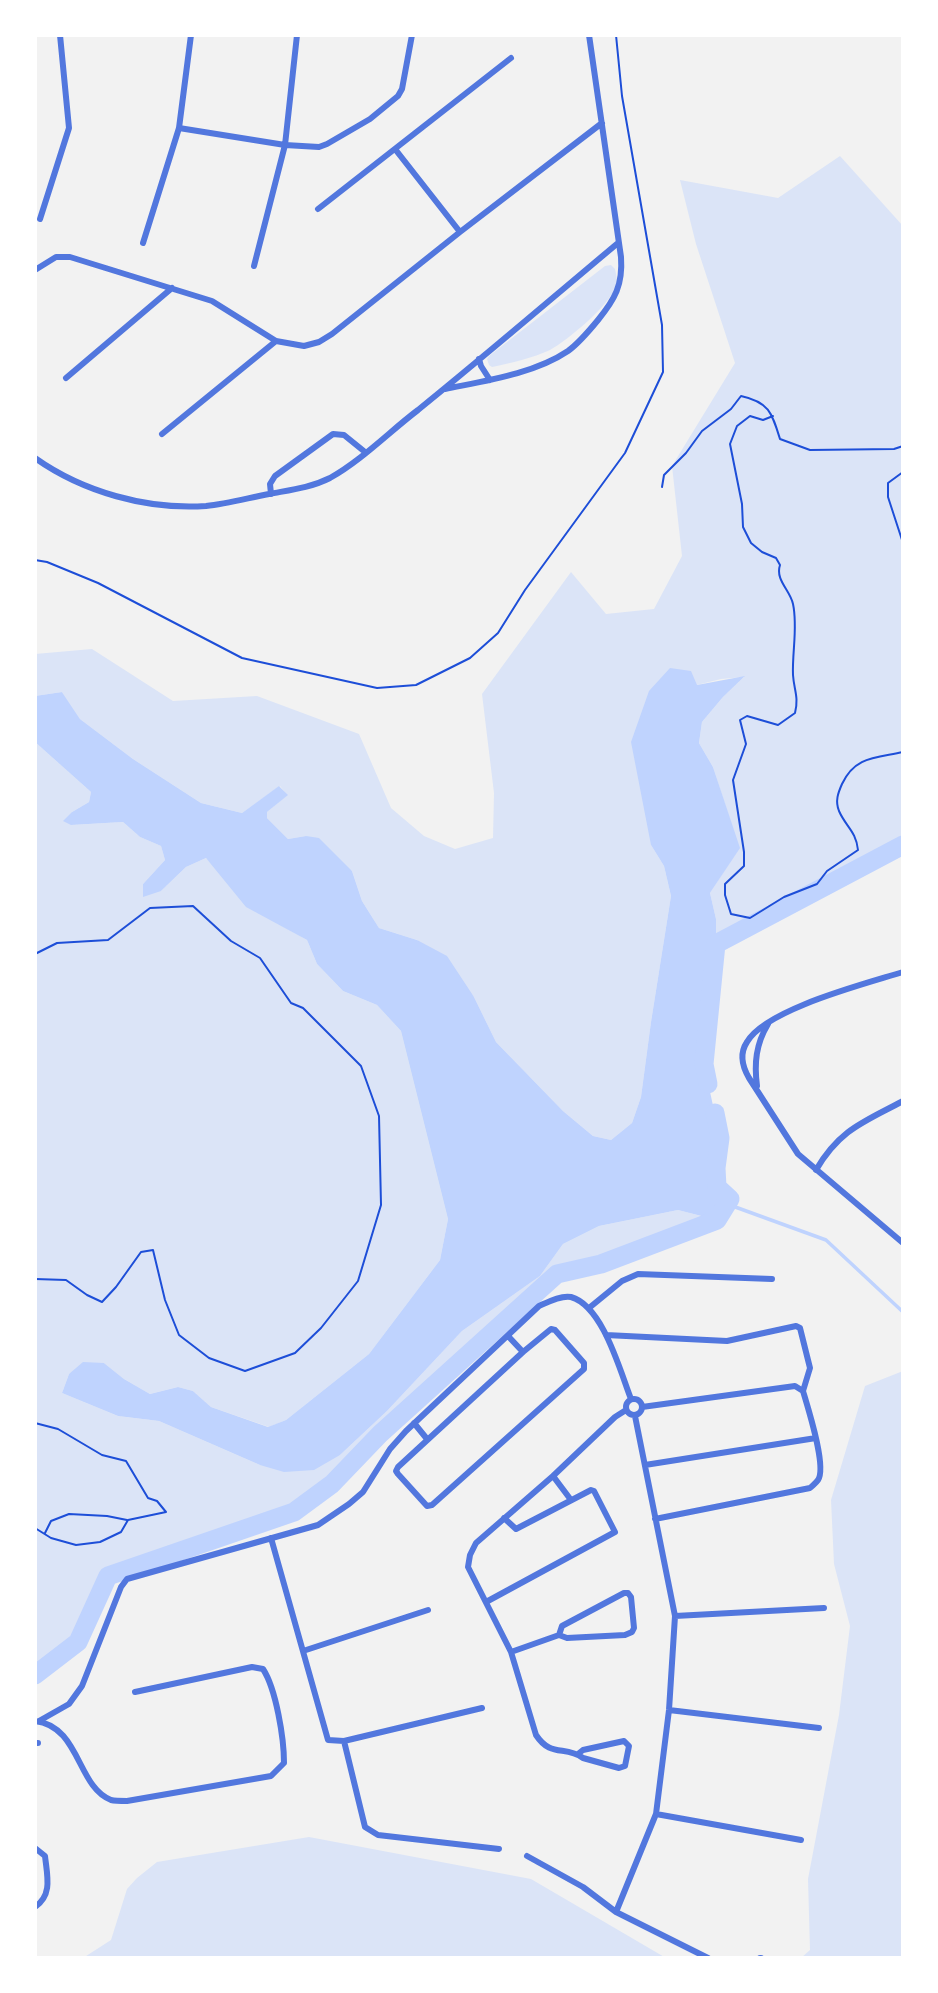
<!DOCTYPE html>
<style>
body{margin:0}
#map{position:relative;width:938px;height:1993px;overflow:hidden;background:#f2f2f2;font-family:Raleway,sans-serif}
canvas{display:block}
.frame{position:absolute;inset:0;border:37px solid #fff;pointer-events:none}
</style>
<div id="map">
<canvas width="938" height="1993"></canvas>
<div class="frame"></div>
</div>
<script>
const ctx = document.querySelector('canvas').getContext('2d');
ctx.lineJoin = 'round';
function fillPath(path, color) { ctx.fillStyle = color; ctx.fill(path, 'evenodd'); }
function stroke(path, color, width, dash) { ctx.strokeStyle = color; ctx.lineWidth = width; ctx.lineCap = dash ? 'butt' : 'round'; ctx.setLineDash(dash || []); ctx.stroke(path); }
fillPath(new Path2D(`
 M840,156L903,226V845L716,944V919L710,893L739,848L713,767L699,743L702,722L723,697L744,677L721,679L697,685L651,845L664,866L671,896L651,1022L641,1097L632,1123L611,1140L593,1136L563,1111L496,1042L474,997L417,940L379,928L362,901L352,871L306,836L288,839L267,818V812L287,795L280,786L242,813L201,803L133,759L80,719L62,692L35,696V654L92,649L173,701L257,696L359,734L391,808L424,836L455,849L493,838L494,793L482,694L571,572L606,614L654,609L682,556L672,466L735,363L696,244L680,180L778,198Z
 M611,265L615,269C616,274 618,281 616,286C610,305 568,340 550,350C533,358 511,363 492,367L489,365L487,359L489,356L605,266Z
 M35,742L91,792L89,802L72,812L71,825L123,822L140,837L161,846L165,860L143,884L161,891L186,867L206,858L279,924L307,940L317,964L343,991L377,1005L401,1031L448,1219L440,1260L369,1354L286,1420L269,1427L211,1407L193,1391L178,1387L150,1394L124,1379L104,1363L69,1374L62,1393L118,1416L159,1421L260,1465L340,1455L387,1411L462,1331L540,1276L563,1244L599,1226L678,1210L717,1220L601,1264L557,1274L380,1434L332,1484L294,1512L109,1576L78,1642L35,1675Z
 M903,1371V1958H801L810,1950L808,1879L839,1715L850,1626L834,1564L831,1500L865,1386Z
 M309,1837L531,1879L666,1958H83L111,1940L127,1889L137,1878L157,1862Z`), '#dbe4f7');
fillPath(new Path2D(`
 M670,668L691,671L697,685L745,676L723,697L702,722L699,743L713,767L740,848L710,893L716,919V944L704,1064L720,1138L716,1168L717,1187L730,1199L717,1220L678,1210L599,1226L563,1244L540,1276L462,1331L387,1411L340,1455L314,1470L284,1472L260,1465L159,1421L118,1416L62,1393L69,1374L83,1362L104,1363L124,1379L150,1394L178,1387L193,1391L211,1407L268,1427L286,1420L369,1354L440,1260L448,1219L401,1031L377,1005L343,991L317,964L307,940L246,907L206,858L186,867L161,891L143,897V884L165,860L161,846L140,837L123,822L71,825L63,821L72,812L89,802L91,792L35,742V696L62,692L80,719L133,759L201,803L242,813L279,786L288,795L267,812V818L288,839L306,836L319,838L352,871L362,901L379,928L417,940L447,956L474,997L496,1042L563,1111L593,1136L611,1140L632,1123L641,1097L651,1022L671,896L664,866L651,845L631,742L649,691Z`), '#bfd3fe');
stroke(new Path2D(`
 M727,1204L826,1240L903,1312`), '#bfd3fe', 3.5);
stroke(new Path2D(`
 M708,1084L704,1064L716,944L903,845
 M35,1675L78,1642L108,1576L294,1512L332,1484L380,1434L557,1274L601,1264L717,1220L730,1199L717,1187L716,1168L720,1138L715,1113`), '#bfd3fe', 19);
stroke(new Path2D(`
 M773,416L763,420L750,416L737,426L730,444L742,504L743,527L751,543L762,552L776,558L780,565C775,580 790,590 793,604C798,627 792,652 793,675C794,690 799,697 795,713L778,725L747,716L740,720L746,744L733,780L744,852V866L725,884V895L731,914L750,918L784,897L817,884L827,871L858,850C856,831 846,827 839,811C835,801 838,793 842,784C855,756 876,758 903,752
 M903,472L888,483V497L903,543
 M662,487L664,475L686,453L702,431L731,409L741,396C769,402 772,413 780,439L810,450L894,449L903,446
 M35,560L47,562L98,583L242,658L377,688L416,685L470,658L498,633L525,590L625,453L663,372L662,325L622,96L616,35
 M35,954L57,943L108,940L150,908L193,906L231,941L260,958L291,1003L303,1008L361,1066L379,1116L381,1205L358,1281L321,1328L295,1353L245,1371L209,1358L179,1335L165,1300L153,1250L141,1252L116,1287L102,1302L87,1295L66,1280L35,1279
 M35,1423L58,1429L102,1455L126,1461L148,1498L157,1501L166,1512L128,1520L121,1532L100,1542L76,1545L51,1538L35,1528
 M45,1533L51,1521L69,1514L107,1516L127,1520`), '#1d4ed8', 2);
stroke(new Path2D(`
 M179,128L285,145L319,147L327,144L370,119L398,96L402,89L412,35
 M395,149L460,232
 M318,209L511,58
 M40,219L69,128L60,35
 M143,243L179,128L191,35
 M254,266L285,145L297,35
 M35,270L56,257H70L212,301L276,341L304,346L319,342L332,334L460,232L602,123
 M479,359L481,366L490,380
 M66,378L172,288
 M445,389C484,381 534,374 568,351C579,343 589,331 598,320C615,299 623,285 621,257L589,35
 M162,434L276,341
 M35,458C83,492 147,510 206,506C227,504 248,498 269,494C290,490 310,488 330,478C362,460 389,432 418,410C486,355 551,299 618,243
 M271,494L270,484L275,476L333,434L344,435L365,452
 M903,972C865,984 766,1009 747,1042C739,1054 742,1066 749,1078L798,1154L903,1243
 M757,1086C754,1063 756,1044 768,1024
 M816,1170C840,1129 864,1122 903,1101
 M589,1308L622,1281L638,1274L772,1279
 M551,1329L555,1330L584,1363V1369L432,1505L427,1506L398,1474L396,1471L398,1467L523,1352Z
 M606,1335L727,1341L796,1326L800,1328L810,1368L803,1391
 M508,1336L523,1352
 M626 1407a8 8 0 1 1 16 0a8 8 0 1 1-16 0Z
 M642,1407L795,1386L803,1391C808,1408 827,1467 818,1480C816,1483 813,1485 810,1488L655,1519
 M414,1423L427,1439
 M645,1465L816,1438
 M553,1476L571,1500
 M271,1538L328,1740L344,1741L482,1708
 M486,1602L615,1532L594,1491L591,1490L516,1529L504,1518
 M675,1616L824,1608
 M303,1651L428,1610
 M511,1652L559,1635L567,1638L625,1635L632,1632L634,1628L631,1597L628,1593H624L562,1626L559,1635
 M669,1710L819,1728
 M35,1721C80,1726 77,1787 111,1800C115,1801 122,1801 127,1801L271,1776L284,1763C284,1738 276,1689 263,1669L252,1667L135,1692
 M39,1721L69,1704L82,1686L121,1587L127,1579L318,1525L349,1504L363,1492L390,1449L406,1431L539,1306C548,1302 561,1295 571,1297C603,1306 620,1371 631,1399
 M344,1741L365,1827L378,1835L499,1849
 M35,1743H38
 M578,1754L583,1750L624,1741L629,1746L625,1766L619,1768L583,1758C565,1745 551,1758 536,1735L511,1652L468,1567L470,1555L476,1543L553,1476L615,1417L626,1410
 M656,1814L801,1840
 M35,1848L45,1856C47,1875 53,1895 35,1907
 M527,1856L583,1887L616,1912L708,1958
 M616,1912L656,1814L669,1710L675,1616L635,1416
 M760,1958H761`), '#5277de', 6);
</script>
